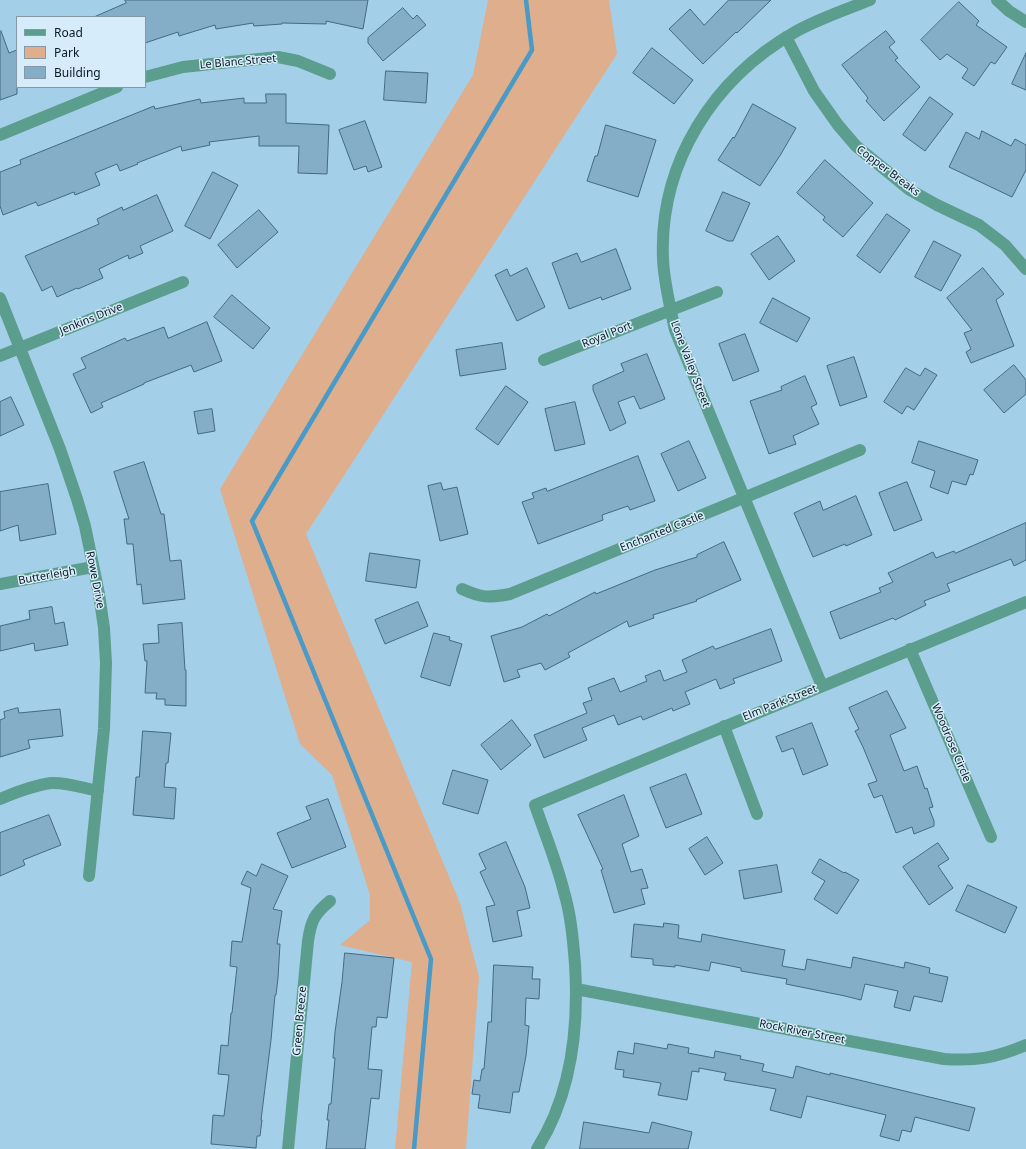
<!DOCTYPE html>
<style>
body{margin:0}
#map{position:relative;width:1026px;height:1149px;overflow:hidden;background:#a4cfe9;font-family:"Noto Sans",sans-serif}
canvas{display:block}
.legend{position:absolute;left:16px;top:16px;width:130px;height:72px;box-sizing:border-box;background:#d7ecfa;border:1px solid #8598a4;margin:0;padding:5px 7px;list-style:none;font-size:12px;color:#091a23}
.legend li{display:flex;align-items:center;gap:8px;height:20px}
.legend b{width:20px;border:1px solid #8598a4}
</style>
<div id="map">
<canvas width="1026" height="1149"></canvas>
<ul class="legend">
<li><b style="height:5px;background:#5c9e8d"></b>Road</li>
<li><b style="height:11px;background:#deae8d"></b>Park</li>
<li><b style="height:11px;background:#84aec7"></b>Building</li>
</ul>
</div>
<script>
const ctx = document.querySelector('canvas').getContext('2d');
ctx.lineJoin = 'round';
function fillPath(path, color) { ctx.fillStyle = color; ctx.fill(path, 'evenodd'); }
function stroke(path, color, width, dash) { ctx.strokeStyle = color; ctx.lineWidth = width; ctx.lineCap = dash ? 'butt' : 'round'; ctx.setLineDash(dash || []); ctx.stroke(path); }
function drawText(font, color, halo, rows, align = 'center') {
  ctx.font = font + ' "Noto Sans",sans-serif'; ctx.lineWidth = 3; ctx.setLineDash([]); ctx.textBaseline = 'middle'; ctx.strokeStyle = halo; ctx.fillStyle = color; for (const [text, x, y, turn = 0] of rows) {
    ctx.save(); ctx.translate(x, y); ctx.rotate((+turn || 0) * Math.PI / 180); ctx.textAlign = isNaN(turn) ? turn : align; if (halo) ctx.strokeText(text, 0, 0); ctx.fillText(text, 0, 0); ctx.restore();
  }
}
fillPath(new Path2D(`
 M488,0H609L617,54L306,534L460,903L479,977L466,1149H395L412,962L340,945L370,920V895L332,775L300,744L220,489L473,75Z`), '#deae8d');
stroke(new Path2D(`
 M414,1149L431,959L252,521L532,50L526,0`), '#499ac6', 4.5);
const building = new Path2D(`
 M125,0H368L363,29L326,21V24L282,23V24L254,26L253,23L216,29L215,25L179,36L178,32L145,43V17H94L126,3Z
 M729,0H771L737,33L736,32L703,64L669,29L690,9L704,25Z
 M959,2L979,21L976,25L1007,47L995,64L991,62L974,86L962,78L968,69L947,54L940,60L921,40Z
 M403,8L413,19L417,15L426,25L383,61L368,43V38Z
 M1,31L9,53L17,50V94L0,100V32Z
 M886,31L895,42L889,47L898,58L895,60L920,87L884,121L866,101L868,98L842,65Z
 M652,48L693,80L674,104L633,73Z
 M1026,53V90L1012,84Z
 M386,71L428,73L426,103L384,100Z
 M266,94H286V123L329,125L327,174L298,173L299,146H259V136L209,142L210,145L182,151L181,146L137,163L138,164L120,171L117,164L95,173L100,185L75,195L74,192L38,206L36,202L3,215L0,206V172L21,164L20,160L154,106L155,109L200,99L201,103L244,98V103H266Z
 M930,97L953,114L925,151L903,135Z
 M753,104L796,128L781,154L760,186L718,160L733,137L734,138Z
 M365,121L382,167L368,172L366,166L354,170L339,130Z
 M606,125L656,140L638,197L587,181L595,156H597Z
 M982,131L1011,146L1015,139L1026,145V170L1012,197L949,167L966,132L979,139Z
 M825,160L873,203L843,237L823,220L825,217L797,193Z
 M213,172L238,185L210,239L185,226Z
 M723,192L750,203L733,241H728L706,231Z
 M157,195L173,231L140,246L143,253L129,259L128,255L99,269L103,278L78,289L77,288L57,297L52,286L42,291L25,256L99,224L97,219L122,207L123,210Z
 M259,210L278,232L237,268L218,245Z
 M887,214L910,230L880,273L857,256Z
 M778,236L795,261L769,280L751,254Z
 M934,241L961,255L941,291L915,277Z
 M616,249L631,289L602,300L601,297L569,309L552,263L577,253L581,262Z
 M527,268L545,307L517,321L495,275L507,269L510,276Z
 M983,268L1004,294L996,300L1014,346L971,363L966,352L971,349L964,333L972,330L947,298Z
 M232,295L270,328L253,349L214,317Z
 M773,298L810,318L797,342L760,323Z
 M207,322L222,361L194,372L191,365L144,383V384L101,403L103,407L91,413L73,374L86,368L81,358L125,338L127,341L164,327L168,338Z
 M745,334L759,371L733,381L719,344Z
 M502,343L506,369L460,376L456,350Z
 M647,354L665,399L640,409L634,396L618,402L626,423L610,431L593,390V385L624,371L621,364Z
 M854,357L867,397L840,406L827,366Z
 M1014,365L1026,380V394L1004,413L984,390Z
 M906,368L920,376L925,368L937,375L914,410L907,406L902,414L884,402Z
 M805,376L817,404L811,407L819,424L793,436L796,444L769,454L750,401L782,390L781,387Z
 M506,386L528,402L498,445L476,429Z
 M11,397L24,425L0,436V402Z
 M575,402L585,444L555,451L545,409Z
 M212,409L215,431L198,434L194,412Z
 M689,441L706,478L678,491L661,454Z
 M919,441L978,460L973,475L970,474L966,485L952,481L948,494L930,487L935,471L912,463Z
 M638,456L655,501L630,510L628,506L602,515L603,520L538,544L522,502L534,498L532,493L546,488L547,491Z
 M144,462L161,514H164L170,561L181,560L185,599L143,604L141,584L137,585L133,544H127L124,519H129L114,472Z
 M907,482L922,520L894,531L879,493Z
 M441,483L443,490L457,487L468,534L440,541L428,486Z
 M48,484L56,534L20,541L18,525L0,531V492Z
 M856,496L872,535L846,546L845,544L813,557L794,513L820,501L823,510Z
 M1026,523V560L1014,566L1011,559L947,584L950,591L924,601L926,605L895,620L893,618L840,639L830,612L881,592L879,588L893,582L888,573L933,552L936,558L954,551L955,553Z
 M724,542L741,580L696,600L697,601L653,615L654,618L629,627L627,621L568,653L570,657L545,670L541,663L517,670L520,677L504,682L491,636L522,627L547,614L549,616L595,592L596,594L655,570L697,557V555Z
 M370,553L420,560L416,588L366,581Z
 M418,602L428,626L385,644L375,620Z
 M52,607L55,624L64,622L68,645L35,651L34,643L0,651V626L30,619L29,611Z
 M182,623L185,670H186V706L165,705V699H156L157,693H145L147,661H145L143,644L159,643L158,625Z
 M771,629L782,661L733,679L735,683L720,689L716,679L685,692L690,704L673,711L672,708L643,720L641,716L618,725L614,715L582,728L587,740L544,758L534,735L587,713L583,703L592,700L588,688L614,678L620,692L647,681L645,676L660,670L664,681L687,672L682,660L713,646L715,649Z
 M434,633L450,637L449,640L462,644L450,686L421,677Z
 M887,691L906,728L890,735L904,771L917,766L925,789L927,788L933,807L929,808L934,821V826L914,834L912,827L896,833L882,795L874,798L868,784L877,781L863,747L855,731L859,729L849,708Z
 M18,708L19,713L60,709L63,736L28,740L30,748L0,757V720L5,718L4,712Z
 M512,720L531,745L501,770L481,745Z
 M812,723L828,765L803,775L793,748L782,752L776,737Z
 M143,731L171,733L168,763H166L164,787L176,788L174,819L133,815L136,777H139Z
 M453,770L488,780L478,814L443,804Z
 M686,774L702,814L666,828L650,788Z
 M624,795L639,836L622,844L631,872L642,869L648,888L641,889L645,904L614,913L601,870L603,869L578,815Z
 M328,799L346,847L292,868L277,833L311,819L306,807Z
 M49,815L61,845L23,860L25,865L0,876V833Z
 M707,837L723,863L705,875L689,849Z
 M506,842L525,887L530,908L517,911L522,936L493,942L486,907L495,905L480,872L486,869L479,854Z
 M938,843L949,859L938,866L953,888L929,905L903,867Z
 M820,859L844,873L845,872L859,880L837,914L814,899L825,881L812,873Z
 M262,864L288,876L273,909L282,911L277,944H280L278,978L276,995H275L271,1040L261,1120H262L260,1136H257L256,1148L211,1144L213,1115L224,1116L229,1075L218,1074L221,1045L228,1046L231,1013H232L237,967L230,966L232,941L242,942L251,888L241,884L247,871L256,876Z
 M777,865L782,892L744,899L739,871Z
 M968,885L1017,907L1005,933L956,911Z
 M664,923L679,925L678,938L701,942L702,934L785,950L782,966L805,970L807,959L851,968L853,957L904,968L905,962L930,968L929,973L948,977L942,1002L914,996L910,1011L894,1007L898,991L865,984L861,1000L845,996L786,984L787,979L741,971V968L711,962L709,971L675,965V967L653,965V959L631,957L634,924L663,927Z
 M345,953L394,958L387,1018L377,1017L376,1027H372L368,1069L382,1070L379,1099L371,1098L365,1149H326L329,1120H327L329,1104H331L335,1058H333L335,1032L342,982Z
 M494,965L533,967L532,979H540L539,999L526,998L525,1025L529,1026L526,1056L519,1092H513L510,1113L478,1108L480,1095L472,1094L474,1080L480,1081L482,1069H484L488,1022H491Z
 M635,1043L667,1049L668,1044L689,1048L688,1053L714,1058L715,1051L741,1056L740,1059L764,1064L762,1071L793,1078L796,1066L830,1075V1073L975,1108L969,1131L915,1117L911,1132L902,1130L899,1141L880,1136L886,1115L807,1096L801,1118L770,1110L776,1089L724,1080L726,1073L699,1068V1072L692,1071L687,1100L658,1095L661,1083L623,1077L624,1070L615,1069L618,1051L633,1054Z
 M584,1122L649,1133L652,1122L692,1132L688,1149H580Z`);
fillPath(building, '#84aec7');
stroke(building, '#426a81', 1);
stroke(new Path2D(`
 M997,0L1009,11L1026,22
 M786,37L814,91L838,125L856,146L910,190L937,205L979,225L1005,245L1026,269
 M145,77L183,67L278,57L298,61L330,74
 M0,135L117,87
 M0,298L60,449L77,499L85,526L99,594L104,628L106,663L104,729L89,876
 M0,356L183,282
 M544,360L717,292
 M0,584L93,567
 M462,589C482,598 488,598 510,594L860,450
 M910,649L991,837
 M822,686L675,330C670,307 664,282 663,259C659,163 713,79 795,32C818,19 845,10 870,0
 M724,726L757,814
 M0,799C14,793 36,785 51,783C66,782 83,788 98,791
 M576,989L944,1059C977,1061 995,1058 1026,1045
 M288,1149L308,941C311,921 314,914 330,901
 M537,1149C572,1094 579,1028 575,964C573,940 571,915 564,892C557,863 545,834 535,805L1026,602`), '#5c9e8d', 12);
drawText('11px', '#091a23', '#d7ecfa', [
 ["Le Blanc Street",238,62,-5],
 ["Copper Breaks",888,171,37],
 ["Jenkins Drive",91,319,-22],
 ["Royal Port",607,335,-22],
 ["Lone Valley Street",690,364,69],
 ["Enchanted Castle",662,532,-22],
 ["Butterleigh",47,576,-10],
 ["Rowe Drive",95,580,79],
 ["Elm Park Street",780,703,-22],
 ["Woodrose Circle",951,743,67],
 ["Green Breeze",300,1021,-85],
 ["Rock River Street",802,1032,11]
]);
</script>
